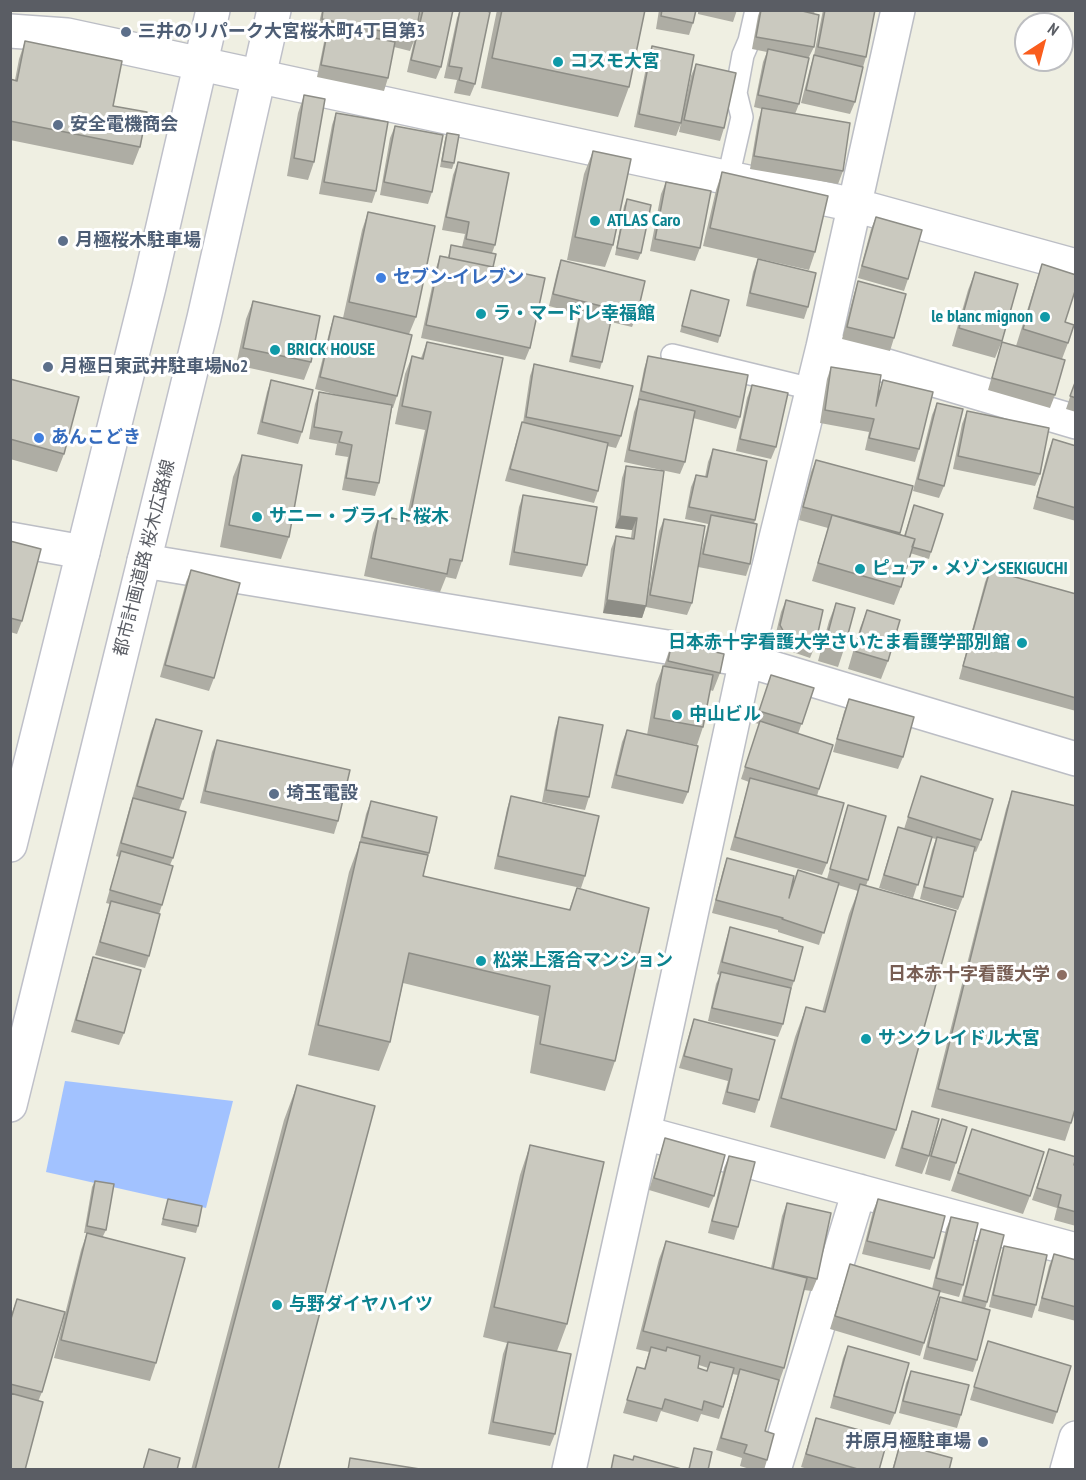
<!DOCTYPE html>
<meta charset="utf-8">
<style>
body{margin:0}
#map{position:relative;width:1086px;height:1480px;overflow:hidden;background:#efefe2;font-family:"PT Sans Narrow",sans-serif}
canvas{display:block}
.frame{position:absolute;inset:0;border:12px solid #5a5d64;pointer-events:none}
.north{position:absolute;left:1014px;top:12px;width:60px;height:60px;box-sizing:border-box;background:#fff;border:2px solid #bdbec1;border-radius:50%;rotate:36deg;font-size:16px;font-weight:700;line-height:24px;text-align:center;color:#5a5d64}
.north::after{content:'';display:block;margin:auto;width:21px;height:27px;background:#fa5d1d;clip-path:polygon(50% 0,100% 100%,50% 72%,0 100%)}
</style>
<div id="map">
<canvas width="1086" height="1480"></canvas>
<div class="frame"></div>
<div class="north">N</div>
</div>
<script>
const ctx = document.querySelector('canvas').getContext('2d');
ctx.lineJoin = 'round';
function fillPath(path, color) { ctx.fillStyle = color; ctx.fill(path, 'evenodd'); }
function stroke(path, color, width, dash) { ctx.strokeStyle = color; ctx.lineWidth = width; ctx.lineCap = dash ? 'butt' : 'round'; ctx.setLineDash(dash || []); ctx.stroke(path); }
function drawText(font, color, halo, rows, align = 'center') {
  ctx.font = font + ' "PT Sans Narrow","Noto Sans JP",sans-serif'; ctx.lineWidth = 6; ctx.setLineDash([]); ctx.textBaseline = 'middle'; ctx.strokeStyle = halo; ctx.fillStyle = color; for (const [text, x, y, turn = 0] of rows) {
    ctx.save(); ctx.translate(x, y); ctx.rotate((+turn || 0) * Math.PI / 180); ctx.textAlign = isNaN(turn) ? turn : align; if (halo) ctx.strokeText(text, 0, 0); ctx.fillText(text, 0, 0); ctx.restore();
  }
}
fillPath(new Path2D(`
 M65,1081L233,1101L206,1208L46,1172Z`), '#a2c2ff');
const lane = new Path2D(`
 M728,178L742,117L736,93L743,55L749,41L756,10
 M672,355L812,389`);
const street = new Path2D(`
 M10,31L67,35L854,205L1076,266
 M823,347L1076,422
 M10,539L83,552
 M144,561L746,660L1076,759
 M652,1135L1076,1250
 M569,1470L644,1132L746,660L823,347L898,10
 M774,1470L859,1191
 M1067,1470L1076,1438`);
const secondary = new Path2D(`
 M10,845L149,287L213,10
 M10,1105L204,318L274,10`);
stroke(lane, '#bcbec5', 24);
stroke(street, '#bcbec5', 36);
stroke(secondary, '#bfc0c9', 36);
stroke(lane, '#fff', 21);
stroke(street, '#fff', 33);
stroke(secondary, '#fff', 33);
fillPath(new Path2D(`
 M322,10H420L415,38L410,51L394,47L388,78L384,91L317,77L324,42L327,33L317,32Z
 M421,10H453L441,67L436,79L407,72Z
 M460,10H484L475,84L470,96L454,93L457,80L444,78L457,18Z
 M497,10H645L629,87L618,117L481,88Z
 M659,10H696L693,23L689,35L656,29Z
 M698,10H737L733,22L698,14Z
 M760,10H815L814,14V47L808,59L799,104L795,114L843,171L838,184L750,169L758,121L762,109L754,107L763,62L767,52L752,49L758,16Z
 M823,10H875L866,57L863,67L855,102L850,114L801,103L810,68L814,55Z
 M25,41L140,147L133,165L10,140V79L15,80L19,59Z
 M652,46L681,123L676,136L634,127L648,58Z
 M696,64L724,128L720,141L679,132L691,76Z
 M304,95L314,162L308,180L287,176L298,113Z
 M336,113L376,191L372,203L319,194L332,125Z
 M395,126L432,192L428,204L380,195L390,138Z
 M447,133L454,163L452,169L440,167L445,139Z
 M593,151L613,245L605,267L567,260L584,174Z
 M458,162L495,245L492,253L493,267L530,348L525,360L421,338L436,268L440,256L448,257L451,245L462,247L465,234L442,230L453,175Z
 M722,172L815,252L809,270L703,246L716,190Z
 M666,182L700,248L695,261L650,251L661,194Z
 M627,199L641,253L638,260L615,255L624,206Z
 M368,212L416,317L409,334L397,396L393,408H392L379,483L375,496L342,490L348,457L335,455L337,444L309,439L315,404L319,392L345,397L315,389L330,329L334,316L343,318L362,230Z
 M876,217L908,279L904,291L858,278L871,229Z
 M758,259L808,307L804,319L746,306L753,272Z
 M561,260L637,315L632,327L611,322L602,362L600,369L569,362L579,314L549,306L557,272Z
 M1042,264L1065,322L1068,343L1062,359L1055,395L1050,408L988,390L998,355L1002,342L1016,346L1036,282Z
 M975,272L1002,341L995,358L952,346L968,290Z
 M858,281L894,338L890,351L842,339L854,294Z
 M691,290L720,336L718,343L680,332Z
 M253,301L311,362L304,380L236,365L246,319Z
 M427,342L462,561L456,579L446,577L440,592L364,576L373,533L379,516L406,521L425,430L395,424L405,374L412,356L421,358Z
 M648,356L740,417L736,429L693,418L685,462L680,474L624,462L634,412L637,404L644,369Z
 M534,364L621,436L616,448L607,446L598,491L594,503L505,481L518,435L523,423L530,376Z
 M831,367L878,395L883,380L919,449L915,462L865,450L869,432L820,423L827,379Z
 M10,379L64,454L57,472L10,459Z
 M1076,379V412L1066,409Z
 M271,380L302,432L298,444L257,434L267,392Z
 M752,385L776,447L771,459L736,451L747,398Z
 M937,403L944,486L939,498L913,491L932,415Z
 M967,411L1040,474L1035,486L953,469L962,424Z
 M1053,439L1076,446V521L1033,509L1048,452Z
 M713,449L755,520L754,524L750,564L746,576L698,567L692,603L687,615L646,607V606L642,618L603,613L611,549L616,536L631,538L632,530L615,528L622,478L626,466L664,471L647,602L659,531L664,519L698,566L708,524L685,519L691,487L696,475L705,477L708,462Z
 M242,455L289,537L281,559L220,547L233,477Z
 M816,460L913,486L900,534L904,536L914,505L931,552L929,559L910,553L901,587L894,605L812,581L828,528L799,520L811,472Z
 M523,495L587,565L582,577L509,565L519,507Z
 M10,541L22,621L17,634L10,632Z
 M191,570L214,678L209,691L160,677L186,582Z
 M990,570L1076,594V711L959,679L985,582Z
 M786,600L815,646L810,658L781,648L775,637L781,612Z
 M836,603L844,649L838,667L818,661L829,621Z
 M867,610L888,661L881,679L848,669L860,628Z
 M672,642L720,673L713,691L710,690L703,727L697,745L676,741L688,792L683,804L611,788L622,742L627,730L647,735L656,684L663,666H664Z
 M771,675L814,688L798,734L819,789L817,796L827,863L822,875L730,850L749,782L741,779L759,724L755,723Z
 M849,699L903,757L898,769L833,752L844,712Z
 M559,717L589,797L585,810L542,802L555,730Z
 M156,719L183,799L179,810L173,858L170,865L162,905L159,914L149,956L145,968L95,955L110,904L106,903L119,857L116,856L151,731Z
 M217,740L338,821L334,834L200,803L212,752Z
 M921,776L981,840L976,852L974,851L963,897L958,910L920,899L932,850L936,839L932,838L913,898L879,888L898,827L904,829Z
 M1012,791L1071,1123L1065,1141L931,1107L1006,809Z
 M511,796L585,876L581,888L494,869L507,809Z
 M371,801L429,853L423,876L569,910L577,888L615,1061L605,1091L530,1073L539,1016L403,983L390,1042L379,1071L308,1055L349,872L359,845L366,814Z
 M848,805L868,880L866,886L896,1130L885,1159L770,1127L795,1037L806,1007L822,1012L849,914L858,891L838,885L819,945L778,932V930L712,913L723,870L727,858L790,893L827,879L844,818Z
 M730,927L794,981L790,993L783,1024L778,1037L708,1021L716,984L720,975L717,974L726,940Z
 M93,957L124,1033L119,1045L71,1032L89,969Z
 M694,1019L759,1100L755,1113L722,1104L728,1081L679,1068L690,1031Z
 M297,1085L278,1470H191L284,1120Z
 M912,1111L929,1156L922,1174L895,1166L906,1129Z
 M942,1119L956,1163L950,1181L925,1174L935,1137Z
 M972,1129L1030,1196L1023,1214L951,1191Z
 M665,1138L714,1196L709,1208L649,1190Z
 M530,1145L567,1324L557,1351L555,1434L550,1446L488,1434L503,1354L507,1343L483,1337L520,1175Z
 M1049,1149L1076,1165V1226L1054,1220L1057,1208L1032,1200Z
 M729,1156L738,1227L734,1240L708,1233L724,1168Z
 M95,1181L106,1230L103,1236L156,1363L150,1381L54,1358L81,1250L87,1233H84L92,1187Z
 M168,1199L198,1226L196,1233L161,1225Z
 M878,1199L934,1258L930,1270L862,1254L873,1211Z
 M787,1203L817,1279L812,1291L804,1290L784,1368L778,1385L765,1431L767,1460L764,1470H753L740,1466L742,1458L716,1450L738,1375L732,1374L723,1407L719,1419L701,1414L698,1422L661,1411L657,1422L623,1413L637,1367L644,1369L649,1352L636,1349L659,1259L666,1241L771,1268L782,1216ZM699,1365L708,1368L707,1371L698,1368Z
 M951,1217L963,1285L959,1297L940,1292L920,1356L830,1329L850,1264L932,1289L946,1229Z
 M981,1229L987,1302L985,1309L977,1360L973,1372L923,1359L935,1310L940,1297L961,1303L976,1242Z
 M1004,1246L1036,1305L1032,1318L989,1307L1000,1258Z
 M1054,1254L1076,1260V1321L1038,1311L1049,1266Z
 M17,1299L42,1392L10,1470V1318Z
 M988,1341L1057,1412L1053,1424L970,1400Z
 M848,1346L895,1413L890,1425L830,1408L843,1358Z
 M911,1371L961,1415L957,1428L899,1413L906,1383Z
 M816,1418L879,1470H811L801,1467Z
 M900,1444L949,1470H892Z`), '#aeada4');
fillPath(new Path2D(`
 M620,516L637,518L632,530L615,528Z
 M607,600L646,606L642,618L603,613Z`), '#8d8d86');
const building = new Path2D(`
 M323,10H420L415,38L322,19Z
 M423,10H453L441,67L411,60Z
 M460,10H484L490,12L475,84L459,80L462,68L449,66Z
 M502,10H645L629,87L492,58Z
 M662,10H696L693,23L661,16Z
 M761,10H798L819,15L814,47L756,37Z
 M825,10H875L866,57L818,47Z
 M328,29L395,42L388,78L321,65Z
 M25,41L122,61L113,106L147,112L140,147L10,121V79L17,81Z
 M652,46L694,55L681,123L639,114Z
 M768,49L809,58L799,104L758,95Z
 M814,55L863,67L855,102L806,90Z
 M696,64L736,73L724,128L684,120Z
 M304,95L325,99L314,162L294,158Z
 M762,108L850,123L843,171L754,156Z
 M336,113L388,122L376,191L324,182Z
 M395,126L443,135L432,192L384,182Z
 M447,133L459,135L454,163L442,161Z
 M593,151L631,159L613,245L575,237Z
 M458,162L509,173L495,245L466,239L469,222L446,217Z
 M722,172L828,196L815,252L710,228Z
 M666,182L711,191L700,248L655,239Z
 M627,199L651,205L641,253L617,248Z
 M368,212L435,226L416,317L349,302Z
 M876,217L922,230L908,279L862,266Z
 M451,245L496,254L493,267L449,258Z
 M440,256L545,278L530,348L426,325Z
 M758,259L816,273L808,307L750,293Z
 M561,260L645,281L637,315L553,294Z
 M1042,264L1076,275V288L1065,322L1074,325L1068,343L1023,329Z
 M975,272L1018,284L1002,341L959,328Z
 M858,281L906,294L894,338L847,327Z
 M691,290L729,300L720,336L682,326Z
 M253,301L320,316L311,362L243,348Z
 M581,310L612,316L602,362L572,356Z
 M334,316L412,335L397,396L320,377Z
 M427,342L503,358L462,561L450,559L447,574L371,558L379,516L409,521L431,412L402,406L412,356L423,359Z
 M1002,342L1065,360L1055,395L992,378Z
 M648,356L748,375L740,417L641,391Z
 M534,364L633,386L621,436L526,417Z
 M831,367L881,375L876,406L883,380L933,392L919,449L869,438L874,419L825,410Z
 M10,379L79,397L64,454L10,439Z
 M271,380L313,390L302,432L262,422Z
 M1076,380V398L1070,396Z
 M752,385L788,393L776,447L740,439Z
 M319,392L392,405L379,483L346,478L352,445L339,442L342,432L314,427Z
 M639,399L695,411L685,462L629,450Z
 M937,403L963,409L944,486L918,479Z
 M967,411L1049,428L1040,474L958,456Z
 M522,422L608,443L598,491L510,469Z
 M1053,439L1076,446V508L1037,497Z
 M713,449L767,461L755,520L689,507L696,475L707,477Z
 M242,455L302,465L289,537L229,525Z
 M816,460L913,486L900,533L803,507Z
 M626,466L664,471L646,606L607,600L616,536L634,539L637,518L620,516Z
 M523,495L597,507L587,565L514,552Z
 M914,505L943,514L931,552L912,547L915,539L905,536Z
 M711,515L757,524L750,564L703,554Z
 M832,515L915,539L901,587L818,563Z
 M664,519L705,526L692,603L650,595Z
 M10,541L41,549L22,621L10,618Z
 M191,570L240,583L214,678L165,665Z
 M990,570L1076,594V698L963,666Z
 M786,600L823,610L815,646L786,636L780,625Z
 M836,603L855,608L844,649L825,644Z
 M867,610L900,620L888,661L854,651Z
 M672,642L724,654L720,673L668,661Z
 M663,666L713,675L703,727L654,718Z
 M771,675L814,688L802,724L759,711Z
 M849,699L914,717L903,757L837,739Z
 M559,717L603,725L589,797L546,790Z
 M156,719L202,731L183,799L137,786Z
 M760,721L833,745L819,789L745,767Z
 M627,730L698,746L688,792L616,775Z
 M217,740L350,770L338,821L205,791Z
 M921,776L993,799L981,840L908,817Z
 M750,778L844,803L827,863L735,837Z
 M1012,791L1076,806V1106L1071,1123L938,1089Z
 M511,796L599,816L585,876L498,856Z
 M133,798L186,812L173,858L121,843Z
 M371,801L437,817L429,853L362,837Z
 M848,805L886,816L868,880L830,869Z
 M898,827L932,837L918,885L884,875Z
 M937,837L975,847L963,897L924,887Z
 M360,842L428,855L423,876L570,910L577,888L649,908L615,1061L540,1044L550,986L409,953L390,1042L318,1025Z
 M121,851L173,866L162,905L110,890Z
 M727,858L794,876L789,898L798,870L839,883L824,933L782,919L783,918L716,900Z
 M860,884L956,911L896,1130L781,1098L806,1007L825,1012Z
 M111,901L160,914L149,956L100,942Z
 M730,927L803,947L794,981L722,962Z
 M93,957L141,970L124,1033L76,1020Z
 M721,972L791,988L783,1024L712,1008Z
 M694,1019L775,1040L759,1100L727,1092L732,1069L684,1056Z
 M297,1085L375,1106L278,1470H195Z
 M912,1111L939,1119L929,1156L902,1148Z
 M942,1119L967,1127L956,1163L931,1156Z
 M972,1129L1044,1152L1030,1196L958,1173Z
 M665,1138L725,1155L714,1196L654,1178Z
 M530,1145L604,1162L567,1324L494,1307Z
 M1049,1149L1076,1157L1074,1165H1076V1212L1058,1207L1061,1195L1037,1188Z
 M729,1156L755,1162L738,1227L712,1221Z
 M95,1181L114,1184L106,1230L87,1226Z
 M168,1199L202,1206L198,1226L163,1219Z
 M878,1199L945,1216L934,1258L867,1241Z
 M787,1203L831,1213L817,1279L773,1269Z
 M951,1217L978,1223L963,1285L936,1278Z
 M981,1229L1004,1235L987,1302L964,1296Z
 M87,1233L185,1258L156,1363L61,1340Z
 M666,1241L807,1278L784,1368L643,1331Z
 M1004,1246L1047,1255L1036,1305L993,1295Z
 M1054,1254L1076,1260V1307L1042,1298Z
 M850,1264L940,1291L924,1343L835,1316Z
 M940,1297L990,1310L977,1360L928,1347Z
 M17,1299L65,1312L42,1392L10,1384V1322Z
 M988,1341L1071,1366L1057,1412L974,1387Z
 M508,1342L571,1354L555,1434L493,1422Z
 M848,1346L909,1363L895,1413L834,1396Z
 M651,1347L666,1351L667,1347L700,1356L698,1368L707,1371L710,1362L734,1368L723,1407L704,1401L702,1410L665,1399L662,1409L627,1400L637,1367L645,1369Z
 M740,1369L779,1380L765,1431L774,1434L767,1460L744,1453L747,1445L721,1438Z
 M911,1371L969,1385L961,1415L903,1401Z
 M10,1393L43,1402L25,1470H10Z
 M816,1418L888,1438L879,1470H861L806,1454Z
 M900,1444L952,1458L949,1470H893Z
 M694,1448L712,1452L708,1470L689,1469Z
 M149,1449L180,1458L177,1470H143Z
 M614,1455L633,1460L634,1456L685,1470H611Z
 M350,1458L426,1470H348Z`);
fillPath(building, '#cac9bf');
stroke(building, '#8d8d86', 1.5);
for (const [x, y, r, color] of [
 [126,32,6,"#5c6f8a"],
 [558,62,6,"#0f9aa8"],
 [58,125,6,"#5c6f8a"],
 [595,221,6,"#0f9aa8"],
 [63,241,6,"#5c6f8a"],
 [381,278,6,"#3f7fe0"],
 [481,314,6,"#0f9aa8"],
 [1045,317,6,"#0f9aa8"],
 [275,350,6,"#0f9aa8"],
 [48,367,6,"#5c6f8a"],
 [39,438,6,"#3f7fe0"],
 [257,517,6,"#0f9aa8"],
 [860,569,6,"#0f9aa8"],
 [1022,643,6,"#0f9aa8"],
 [677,715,6,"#0f9aa8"],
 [274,794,6,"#5c6f8a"],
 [481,961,6,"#0f9aa8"],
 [1062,975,6,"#8d6e63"],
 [866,1039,6,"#0f9aa8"],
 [277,1305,6,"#0f9aa8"],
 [983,1442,6,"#5c6f8a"]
]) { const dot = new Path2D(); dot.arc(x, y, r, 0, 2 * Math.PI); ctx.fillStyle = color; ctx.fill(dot); stroke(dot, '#fff', 2); }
drawText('bold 18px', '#4e5e75', '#fff', [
 ["三井のリパーク大宮桜木町4丁目第3",138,32],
 ["安全電機商会",70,125],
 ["月極桜木駐車場",75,241],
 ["月極日東武井駐車場No2",60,367],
 ["埼玉電設",286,794],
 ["井原月極駐車場",971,1442,"right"]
], 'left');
drawText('bold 18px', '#0d838f', '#fff', [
 ["コスモ大宮",570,62],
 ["ATLAS Caro",607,221],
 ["ラ・マードレ幸福館",493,314],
 ["le blanc mignon",1033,317,"right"],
 ["BRICK HOUSE",287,350],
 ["サニー・ブライト桜木",269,517],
 ["ピュア・メゾンSEKIGUCHI",872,569],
 ["日本赤十字看護大学さいたま看護学部別館",1010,643,"right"],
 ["中山ビル",689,715],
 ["松栄上落合マンション",493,961],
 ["サンクレイドル大宮",878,1039],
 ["与野ダイヤハイツ",289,1305]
], 'left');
drawText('bold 18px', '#366cbe', '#fff', [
 ["セブン-イレブン",393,278],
 ["あんこどき",51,438]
], 'left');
drawText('18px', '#5a5d64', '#fff', [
 ["都市計画道路 桜木広路線",145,558,-76]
]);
drawText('bold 18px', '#785e54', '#fff', [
 ["日本赤十字看護大学",1050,975]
], 'right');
</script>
